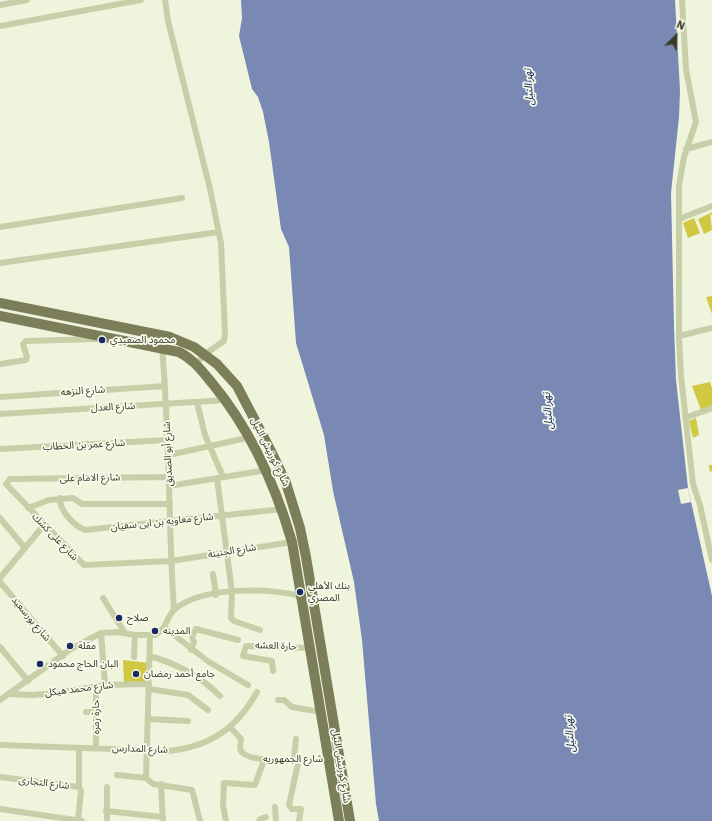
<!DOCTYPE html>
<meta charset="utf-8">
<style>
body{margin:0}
#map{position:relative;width:712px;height:821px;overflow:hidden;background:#eff5dd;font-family:"IBM Plex Sans",sans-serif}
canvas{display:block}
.north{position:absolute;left:656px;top:16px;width:40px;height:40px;-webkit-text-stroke:3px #f7fbeb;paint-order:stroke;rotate:24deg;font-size:11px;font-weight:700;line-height:16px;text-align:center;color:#3a3a29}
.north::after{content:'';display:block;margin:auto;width:14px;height:18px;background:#3a3a29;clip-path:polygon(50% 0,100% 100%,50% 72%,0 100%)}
</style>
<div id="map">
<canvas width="712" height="821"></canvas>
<div class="north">N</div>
</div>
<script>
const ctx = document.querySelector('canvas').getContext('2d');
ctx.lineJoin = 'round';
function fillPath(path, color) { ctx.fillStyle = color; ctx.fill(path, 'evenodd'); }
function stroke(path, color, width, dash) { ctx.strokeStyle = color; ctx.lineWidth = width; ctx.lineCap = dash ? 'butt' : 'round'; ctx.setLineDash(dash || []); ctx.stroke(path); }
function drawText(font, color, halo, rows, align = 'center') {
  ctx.font = font + ' "IBM Plex Sans","Noto Sans Arabic",sans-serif'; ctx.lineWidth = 3.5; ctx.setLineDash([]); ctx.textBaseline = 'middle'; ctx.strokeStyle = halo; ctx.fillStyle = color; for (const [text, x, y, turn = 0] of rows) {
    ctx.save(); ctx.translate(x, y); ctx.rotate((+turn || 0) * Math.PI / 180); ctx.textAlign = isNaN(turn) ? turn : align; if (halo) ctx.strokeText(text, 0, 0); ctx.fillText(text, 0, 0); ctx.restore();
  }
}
fillPath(new Path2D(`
 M241,0H675L680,91L679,117L671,193L674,327L676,380L688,488L712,596V821H379L376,804L362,640L354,582L333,491L324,435L296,343L289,247L281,229L269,142L263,112L258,97L252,89L239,36L242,18Z`), '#7a89b4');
fillPath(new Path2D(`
 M688,488L691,502L681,504L678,490Z`), '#eff5dd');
fillPath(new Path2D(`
 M712,212V216L710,213L712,230L704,234L698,219Z
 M694,218L700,233L688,238L683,223Z
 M712,296V314L706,297Z
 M710,382L712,388V406L701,410L692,386Z
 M696,418L699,435L693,438L689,421Z
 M709,465H712V471L710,472Z
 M123,660L149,663L147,682H124Z`), '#d0c840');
stroke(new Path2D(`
 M165,0L168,21L210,189L221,243L225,333L224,341L205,354L196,364
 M682,0L686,69L696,122L684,157L679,185V336L681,376L693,484L700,505L712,560
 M0,5L27,0
 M0,26L141,0
 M686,149L712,142
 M679,219L712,206
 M0,227L182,198
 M0,263L219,232
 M679,336L712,328
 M162,348C170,435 168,523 174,610
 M0,364L26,360L27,357L23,344L26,341L97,339
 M0,397L165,386
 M197,402L205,435L223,477
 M0,414L226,400
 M685,418L712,408
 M0,449L168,440
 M169,455L251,437
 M169,477L10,479L6,484L84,565L171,561L292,542
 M217,478L232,592L231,618L234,621L260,630
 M169,486L267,470
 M60,498C59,510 74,526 85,530L283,509
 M28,508L49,500L73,498L82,504H170
 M0,518L25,548
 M213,574L216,595
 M0,578L44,525
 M0,582L63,656
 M103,598L125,633
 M165,628L209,662L248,685
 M101,633L105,685
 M150,636L146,778L153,784L192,790L200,821
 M0,647L28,681
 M191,650L194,642L192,637L196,629L238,640
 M150,656C178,664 200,676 220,696
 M134,657L135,635
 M273,671L272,661L243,656L246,646L310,648
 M149,689L188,695L208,710
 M9,694L33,695L57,693L105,685L149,684
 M0,700L71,649L101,633L117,632L135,635H155C168,628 166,617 175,609C203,586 268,588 301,596
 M278,700H284L292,707L321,712
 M86,712H96
 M148,719L188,721
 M230,727L241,739C241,743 239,748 241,751C249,765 313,759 329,760
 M0,745L168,751C210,747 237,728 257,692
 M96,748V686
 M294,759L296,739
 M117,775L146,778
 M0,777L79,787L81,791L78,821
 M161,784L163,821
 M79,787V748
 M107,787V821
 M275,807L276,821
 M0,809L82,821
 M106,811L163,817
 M226,821L223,805L224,783L255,785L264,760
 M259,821L260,819L266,817
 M299,821L301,809H292L289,805L299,759`), '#c8cea8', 6);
stroke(new Path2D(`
 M0,303L170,337L194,347L217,364L237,386L272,453L286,483L300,528L306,557L350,821
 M0,316L179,352C193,359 202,371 212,383C251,430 275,484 292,542L339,821`), '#7c7d59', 10);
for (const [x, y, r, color] of [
 [102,340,4,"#1a2a60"],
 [300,592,4,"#1a2a60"],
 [119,618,4,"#1a2a60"],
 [155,631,4,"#1a2a60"],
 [70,646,4,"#1a2a60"],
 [40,664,4,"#1a2a60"],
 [136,674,4,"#1a2a60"]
]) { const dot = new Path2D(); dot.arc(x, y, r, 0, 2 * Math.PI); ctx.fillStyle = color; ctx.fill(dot); stroke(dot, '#f7fbeb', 1.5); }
drawText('10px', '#3a3a29', '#f7fbeb', [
 ["محمود الصعيدي",110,340],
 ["بنك الأهلي",308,586],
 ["المصري",308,598],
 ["صلاح",127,618],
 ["المدينه",163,631],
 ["مقلة",78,646],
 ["البان الحاج محمود",48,664],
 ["جامع أحمد رمضان",144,674]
], 'left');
drawText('10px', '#3a3a29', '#f7fbeb', [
 ["شارع النزهه",83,391,-4],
 ["شارع العدل",113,407,-3],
 ["شارع عمر بن الخطاب",84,445,-3],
 ["شارع كورنيش النيل",270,452,64],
 ["شارع أبو الصديق",168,454,-92],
 ["شارع الامام على",90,478,-1],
 ["شارع معاويه بن ابى سفيان",162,522,-6],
 ["شارع على كشك",55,537,46],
 ["شارع الجنينة",232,551,-9],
 ["شارع بورسعيد",31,619,50],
 ["حارة العشه",276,646,2],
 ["شارع محمد هيكل",79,689,-7],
 ["حارة زمره",96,717,-90],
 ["شارع المدارس",140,749,2],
 ["شارع الجمهوريه",293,759],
 ["شارع كورنيش النيل",341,766,81],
 ["شارع التجارى",44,783,7]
]);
drawText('italic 11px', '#1a2a60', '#f7fbeb', [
 ["نهر النيل",529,87,-93],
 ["نهر النيل",548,411,-94],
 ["نهر النيل",570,734,-94]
]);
</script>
